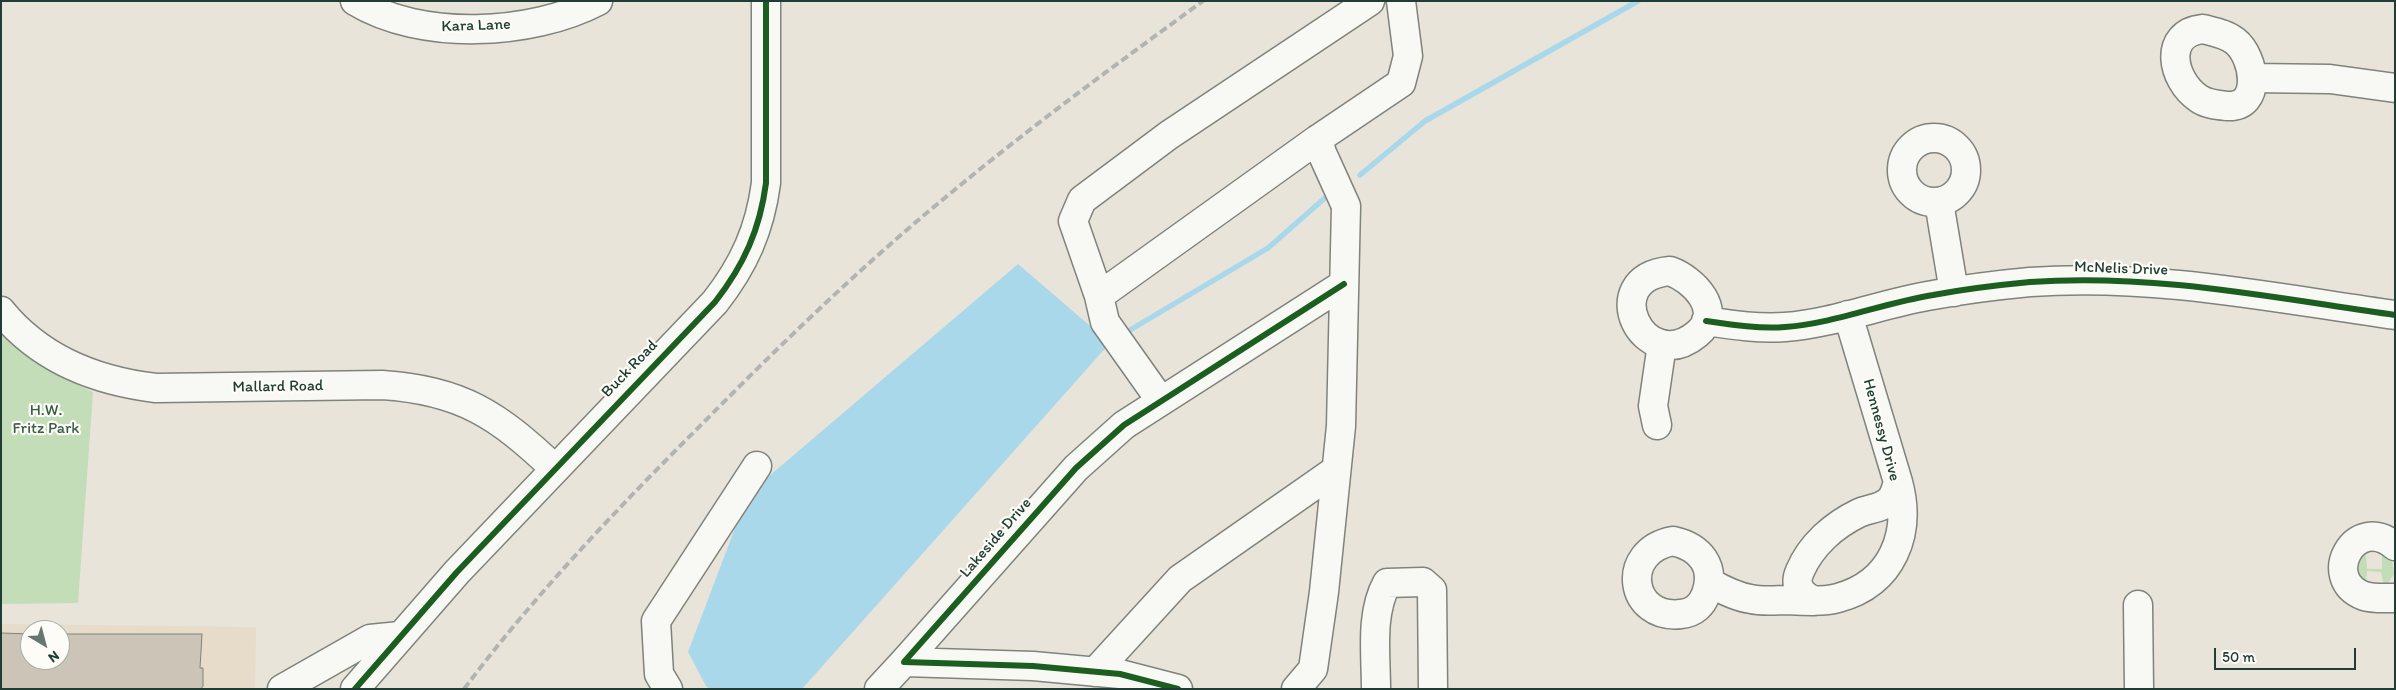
<!DOCTYPE html>
<style>
body{margin:0}
#map{position:relative;width:2396px;height:690px;overflow:hidden;background:#e8e4da;font-family:Itim,sans-serif}
canvas{display:block}
.frame{position:absolute;inset:0;border:2px solid #1f3d34;pointer-events:none}
.north{position:absolute;left:20px;top:620px;width:50px;height:50px;box-sizing:border-box;background:#fdfcf7;border:1px solid #a4b0a9;border-radius:50%;rotate:143deg;font-size:14px;font-weight:700;line-height:20px;text-align:center;color:#1f3d34}
.north::after{content:'';display:block;margin:auto;width:18px;height:22px;background:#65776e;clip-path:polygon(50% 0,100% 100%,50% 72%,0 100%)}
.scale{position:absolute;left:2214px;top:648px;width:142px;height:22px;box-sizing:border-box;border:2px solid #1f3d34;border-top:0;padding-left:6px;font-size:15px;line-height:18px;white-space:nowrap;color:#1f3d34;-webkit-text-stroke:4px #fdfcf7;paint-order:stroke}
</style>
<div id="map">
<canvas width="2396" height="690"></canvas>
<div class="frame"></div>
<div class="north">N</div>
<div class="scale">50 m</div>
</div>
<script>
const ctx = document.querySelector('canvas').getContext('2d');
ctx.lineJoin = 'round';
function fillPath(path, color) { ctx.fillStyle = color; ctx.fill(path, 'evenodd'); }
function stroke(path, color, width, dash) { ctx.strokeStyle = color; ctx.lineWidth = width; ctx.lineCap = dash ? 'butt' : 'round'; ctx.setLineDash(dash || []); ctx.stroke(path); }
function drawText(font, color, halo, rows, align = 'center') {
  ctx.font = font + ' Itim,sans-serif'; ctx.lineWidth = 4.5; ctx.setLineDash([]); ctx.textBaseline = 'middle'; ctx.strokeStyle = halo; ctx.fillStyle = color; for (const [text, x, y, turn = 0] of rows) {
    ctx.save(); ctx.translate(x, y); ctx.rotate((+turn || 0) * Math.PI / 180); ctx.textAlign = isNaN(turn) ? turn : align; if (halo) ctx.strokeText(text, 0, 0); ctx.fillText(text, 0, 0); ctx.restore();
  }
}
fillPath(new Path2D(`
 M1,624L256,627L255,689H1ZM30,630H60V660H30Z`), '#e6dcc9');
fillPath(new Path2D(`
 M1,329C33,357 54,374 93,392L78,603L1,604Z
 M2366,554L2367,569H2382V554L2392,560L2394,574L2387,585L2384,586L2381,572L2367,571L2366,587L2356,570L2359,559Z`), '#c2ddb7');
fillPath(new Path2D(`
 M1018,264L1110,343L802,689H710L706,686L688,652L748,494Z`), '#aad8eb');
stroke(new Path2D(`
 M1360,175L1425,121L1638,1
 M1125,333L1268,248L1326,197`), '#aad8eb', 5.5);
const building = new Path2D(`
 M1,633L30,634V660H60V634H202L200,668H203V686L201,689H1Z`);
fillPath(building, '#cbc4b7');
stroke(building, '#7f837c', 1);
const minor = new Path2D(`
 M355,1C421,41 531,36 598,1
 M1370,1L1169,135L1082,200L1073,221L1099,296L1318,139L1401,83L1408,56L1401,1
 M2203,29C2214,32 2226,34 2235,41C2255,57 2263,108 2227,106C2217,105 2206,104 2198,98C2172,80 2162,33 2203,29Z
 M2252,78L2330,79L2395,88
 M1902 170a32 32 0 1 1 64 0a32 32 0 1 1-64 0Z
 M1939,202L1954,292
 M1670,271C1693,279 1725,311 1697,334C1644,378 1595,278 1670,271Z
 M1099,296L1105,322L1161,401
 M1,311C40,359 96,381 156,388L382,385C461,390 498,415 554,468
 M1706,321C1733,325 1759,329 1785,327C1836,323 1883,303 1933,295C1965,289 1998,285 2030,282C2153,273 2274,298 2395,315
 M1657,425L1653,406L1662,344
 M1673,541C1700,547 1716,566 1706,594C1702,605 1694,613 1681,614C1629,620 1619,551 1673,541Z
 M2395,546C2355,512 2319,579 2364,596C2373,599 2385,598 2395,598
 M1709,582C1721,589 1737,597 1751,599C1763,602 1777,600 1789,600C1805,601 1823,602 1838,598C1893,583 1912,533 1898,482
 M1814,601C1802,595 1793,586 1800,571C1811,545 1834,525 1859,513C1870,508 1882,509 1891,499C1895,494 1896,488 1898,482L1848,315
 M2138,605L2139,689
 M1095,672L1180,579L1336,470
 M282,689L370,639L400,636
 M355,689L457,572L715,302C744,265 760,229 766,183V1
 M668,689L659,674L656,621L757,466
 M879,689L904,662
 M1178,689L1120,674L1033,666L904,662L1076,468L1124,425L1344,284
 M1296,689L1313,669L1324,592L1341,426L1346,206L1322,153L1318,139
 M1376,689C1376,654 1370,614 1387,583L1423,582L1432,590L1433,689`);
stroke(minor, '#7f837c', 31);
stroke(minor, '#f8f8f4', 28);
stroke(new Path2D(`
 M464,689C533,597 614,512 695,431C777,348 861,266 952,192C1033,125 1118,63 1203,1`), '#b2b4b1', 4, [8, 4]);
stroke(new Path2D(`
 M1706,321C1733,325 1759,329 1785,327C1836,323 1883,303 1933,295C1965,289 1998,285 2030,282C2153,273 2274,298 2395,315
 M355,689L457,572L715,302C744,265 760,229 766,183V1
 M1178,689L1120,674L1033,666L904,662L1076,468L1124,425L1344,284`), '#1b5e20', 6);
drawText('16px', '#1f3d34', '#fdfcf7', [
 ["Kara Lane",476,26,-2],
 ["McNelis Drive",2121,269,2],
 ["Buck Road",630,369,-46],
 ["Mallard Road",278,387,-1],
 ["Hennessy Drive",1881,430,75],
 ["Lakeside Drive",996,538,-49]
]);
drawText('16px', '#395c49', '#fdfcf7', [
 ["H.W.",46,411],
 ["Fritz Park",46,429]
]);
</script>
